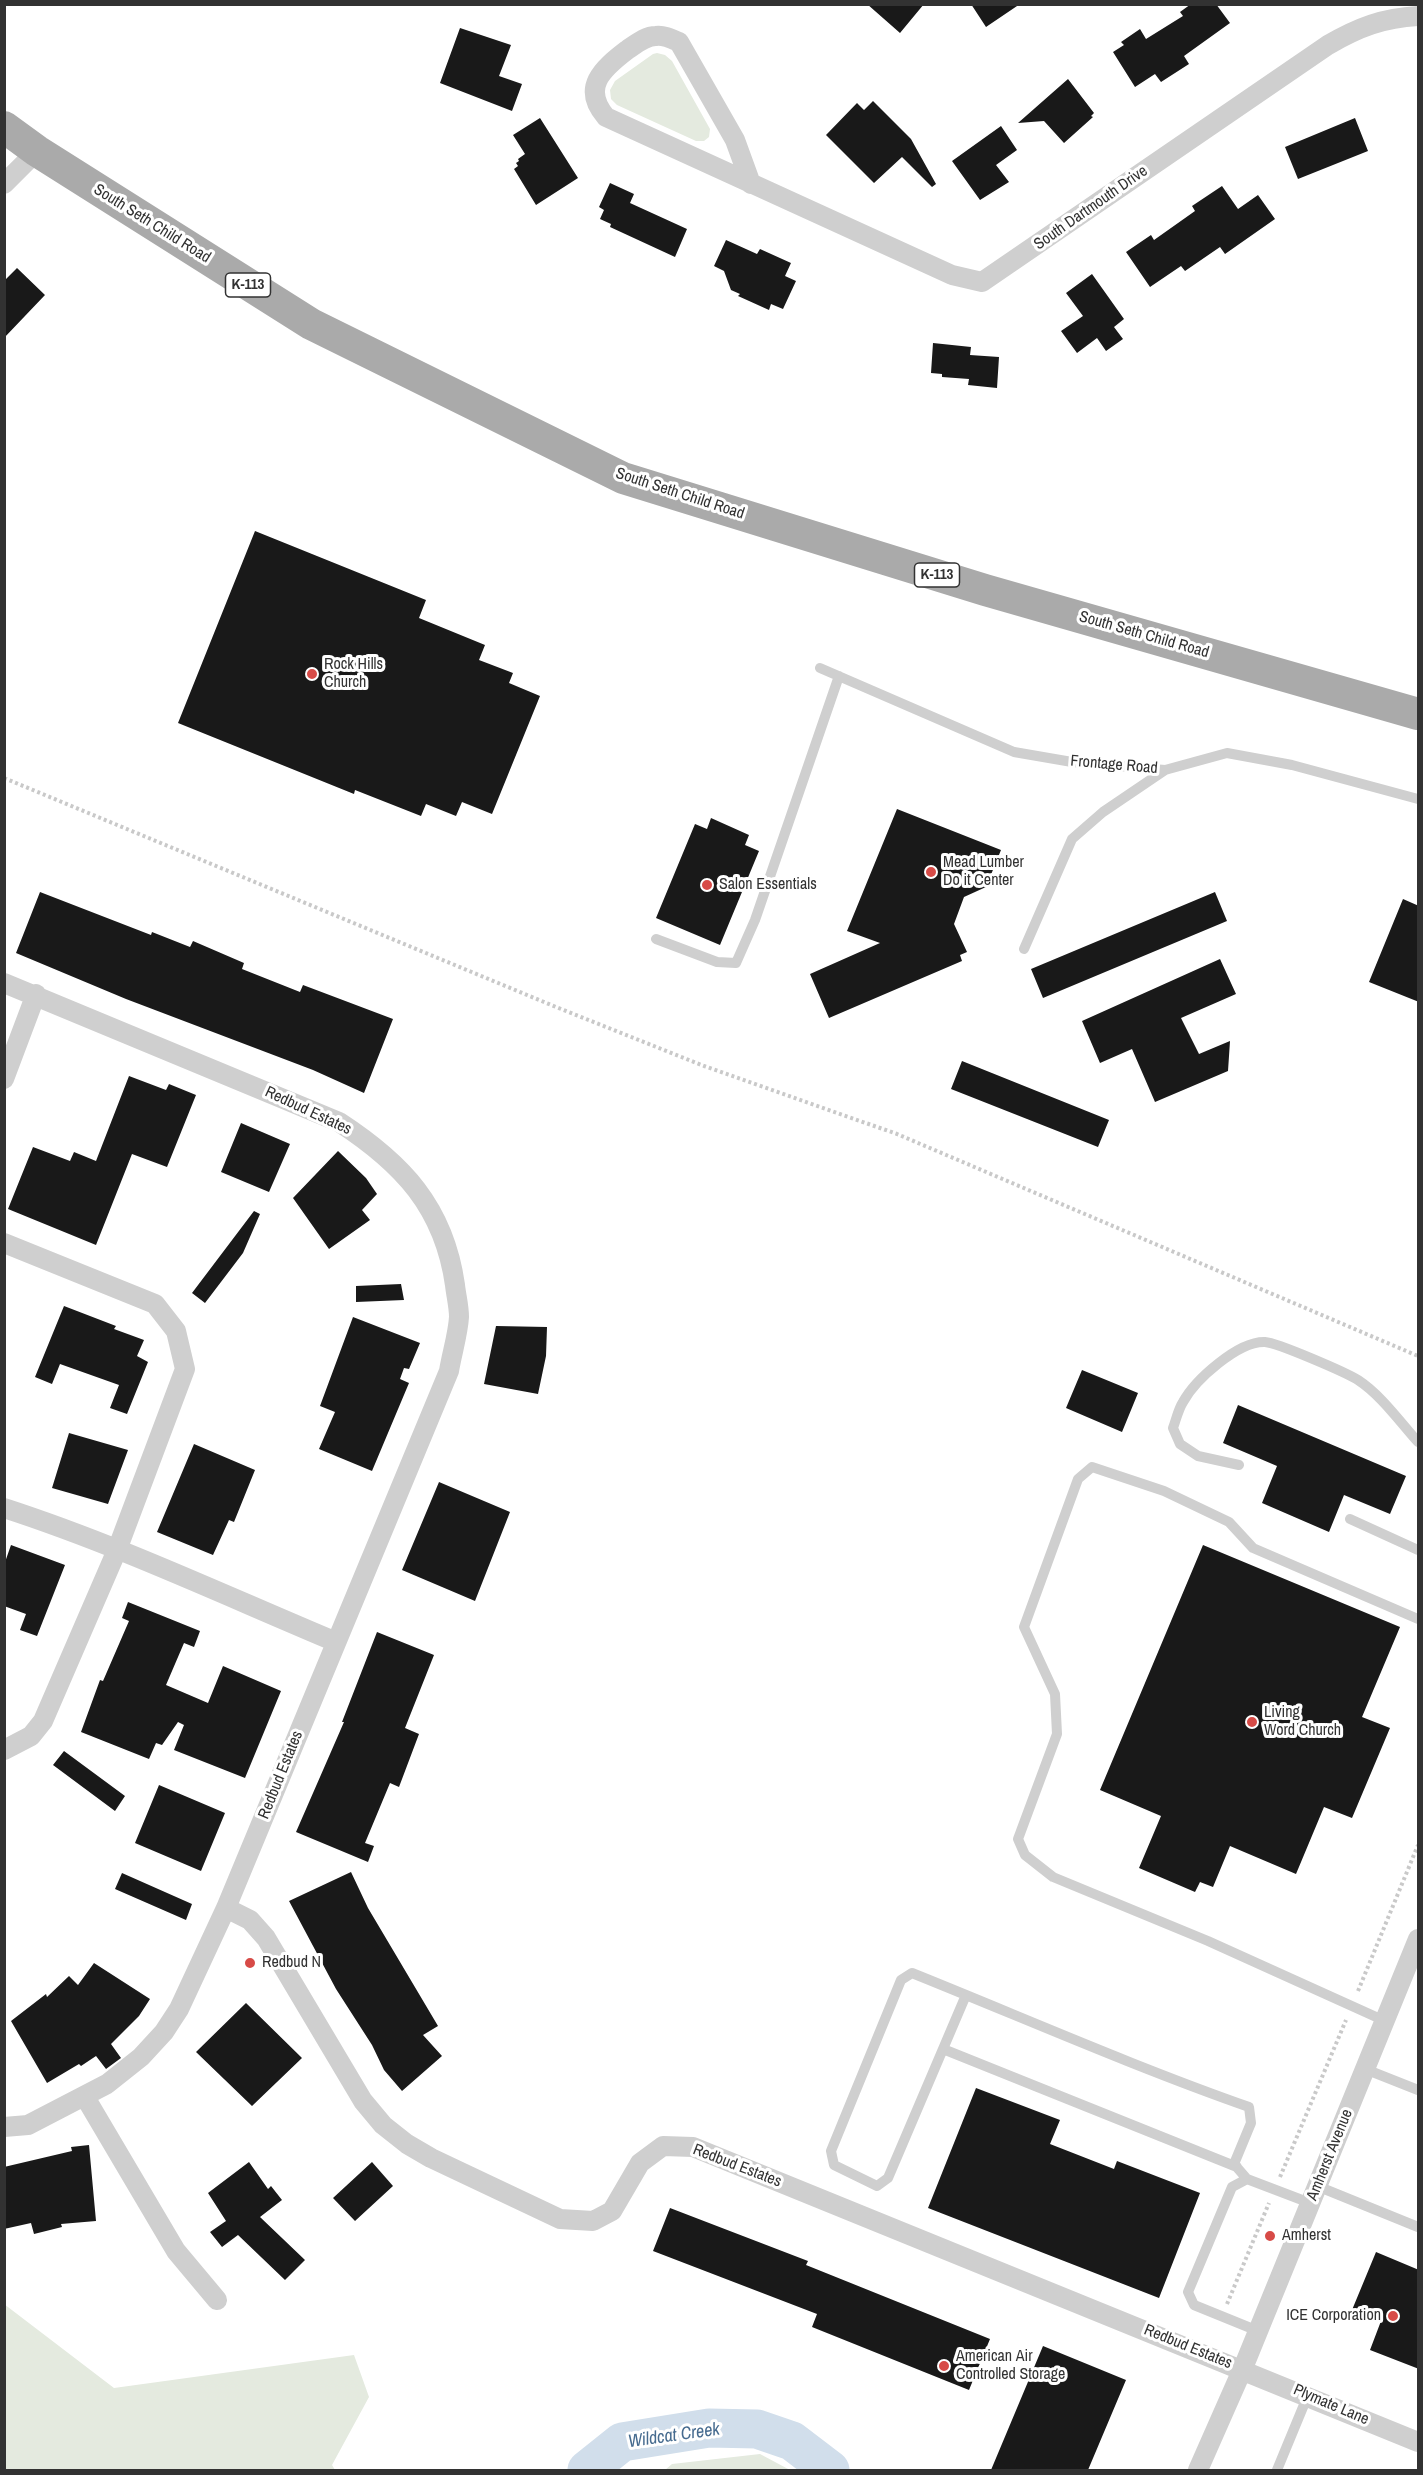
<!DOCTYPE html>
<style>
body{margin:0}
#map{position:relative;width:1423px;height:2475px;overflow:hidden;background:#fff;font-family:"Archivo Narrow",sans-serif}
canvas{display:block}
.frame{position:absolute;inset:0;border:6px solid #323232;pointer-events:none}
</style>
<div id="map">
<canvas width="1423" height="2475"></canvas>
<div class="frame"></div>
</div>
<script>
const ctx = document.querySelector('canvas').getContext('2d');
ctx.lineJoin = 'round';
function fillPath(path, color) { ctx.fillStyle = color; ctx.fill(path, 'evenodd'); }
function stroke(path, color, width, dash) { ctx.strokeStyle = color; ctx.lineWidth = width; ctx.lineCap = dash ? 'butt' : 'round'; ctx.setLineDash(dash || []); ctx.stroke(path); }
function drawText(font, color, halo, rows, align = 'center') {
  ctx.font = font + ' "Archivo Narrow",sans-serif'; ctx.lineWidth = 6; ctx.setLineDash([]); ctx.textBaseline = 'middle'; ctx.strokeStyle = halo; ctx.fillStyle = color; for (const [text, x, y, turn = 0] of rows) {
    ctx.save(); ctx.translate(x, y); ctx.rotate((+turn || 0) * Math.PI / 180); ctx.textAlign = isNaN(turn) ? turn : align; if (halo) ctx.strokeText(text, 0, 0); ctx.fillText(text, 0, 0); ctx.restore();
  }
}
fillPath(new Path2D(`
 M657,53L665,55L672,61L710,129L709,137L704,141H696L617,105L611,99L610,90L615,81L653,54Z
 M4,2304L114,2388L354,2355L369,2397L332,2465L335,2470H5Z
 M760,2454L790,2470H665L672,2464Z`), '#e4eadf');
stroke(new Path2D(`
 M587,2470L622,2442L709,2428L757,2429L792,2441L830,2470`), '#d1deeb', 39);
fillPath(new Path2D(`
 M867,4H924L900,33Z
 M971,4H1020L986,27Z
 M1191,4H1216L1230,23L1184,56L1189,64L1161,82L1155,74L1135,87L1113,52L1124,45L1121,42L1140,29L1146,39L1183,16L1180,12Z
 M460,28L511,45L499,76L522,84L512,111L440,83Z
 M1068,79L1094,113L1091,116L1093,117L1064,143L1044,121L1018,123Z
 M873,101L911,139L936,184L932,187L902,157L874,183L826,135L857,103L864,110Z
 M540,118L578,178L536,205L514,169L518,166L516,163L519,161L518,159L525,154L513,135Z
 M1355,118L1368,151L1298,179L1285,147Z
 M1001,126L1017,150L996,165L1009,182L980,200L952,161Z
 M610,183L634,194L630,203L687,229L675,257L610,227L611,224L600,219L604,210L599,207Z
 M1222,186L1238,209L1258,195L1275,219L1225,254L1220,247L1185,271L1181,266L1150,287L1126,252L1151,235L1154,240L1195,211L1192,206Z
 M726,240L757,254L760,249L791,263L785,276L796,281L783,309L771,304L769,310L738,296L740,294L731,290L724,271L714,266Z
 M17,268L45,295L4,338V281Z
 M1092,274L1124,319L1114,327L1123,339L1106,351L1097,338L1077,353L1061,331L1083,316L1066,293Z
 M933,343L971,347L970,355L999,357L997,388L968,385L969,379L942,377V374L931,373Z
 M255,531L426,600L419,618L485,645L479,660L513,673L509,683L540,696L492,814L462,802L456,816L426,804L421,816L355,790L354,794L178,723Z
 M897,809L1001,850L986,887L964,897L954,924L967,952L960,955L962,961L829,1018L810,974L880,943L847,931Z
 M711,818L749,835L745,845L759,851L720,945L656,918L695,824L707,829Z
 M40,892L151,935L152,932L190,947L193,941L244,963L242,969L300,992L303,985L393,1019L364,1093L313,1070L126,999L16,953Z
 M1215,892L1227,921L1043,998L1031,969Z
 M1403,899L1419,906V1002L1369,982Z
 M1220,959L1236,994L1181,1018L1199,1054L1230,1041L1228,1071L1155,1102L1132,1049L1100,1063L1082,1021Z
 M962,1061L1109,1120L1098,1147L951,1089Z
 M129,1076L166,1090L169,1084L196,1095L167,1167L132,1154L96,1245L8,1209L33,1147L70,1161L74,1152L96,1161Z
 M241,1123L290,1144L269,1192L221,1172Z
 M338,1151L366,1178L377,1194L362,1210L370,1220L329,1249L293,1198Z
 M254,1211L260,1214L243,1253L205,1303L192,1293Z
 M401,1284L404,1300L356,1302V1286Z
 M64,1306L116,1326L114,1329L144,1340L137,1356L148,1362L127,1414L110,1408L119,1385L60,1364L52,1384L35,1377Z
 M353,1317L420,1343L409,1369L404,1368L400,1379L409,1383L372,1471L319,1449L335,1412L320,1406Z
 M496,1326L547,1327L546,1356L538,1394L484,1384Z
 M1082,1370L1138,1393L1122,1432L1066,1408Z
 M1238,1405L1406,1476L1390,1514L1344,1495L1329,1532L1262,1503L1277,1466L1223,1443Z
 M69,1433L128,1450L108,1504L52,1488Z
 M194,1444L255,1470L234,1522L229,1520L213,1555L157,1532Z
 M439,1482L510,1512L475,1601L402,1570Z
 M11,1545L65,1565L37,1636L20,1630L26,1614L4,1606V1565Z
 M1203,1545L1400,1627L1362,1717L1390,1728L1352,1818L1324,1807L1296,1874L1230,1846L1213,1887L1200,1882L1195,1892L1139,1868L1161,1816L1100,1790Z
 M128,1602L200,1631L194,1647L184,1643L166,1685L208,1703L223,1666L281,1691L245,1778L174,1750L184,1725L178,1722L162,1745L156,1743L149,1759L81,1732L100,1680L103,1681L129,1621L122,1618Z
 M377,1632L434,1655L405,1728L419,1734L399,1787L390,1783L365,1843L374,1846L368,1862L296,1832L344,1722H342Z
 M64,1751L125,1796L115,1811L53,1765Z
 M159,1785L225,1813L201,1871L135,1843Z
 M351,1872L368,1908L438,2026L423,2035L442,2056L402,2091L384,2070L372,2045L336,1989L289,1901Z
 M122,1873L192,1904L186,1920L115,1889Z
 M94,1963L150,1999L139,2016L111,2044L121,2058L106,2069L96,2056L81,2066L79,2064L47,2083L11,2021L46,1994L47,1997L69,1976L78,1985Z
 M246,2003L302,2058L252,2106L196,2052Z
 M976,2088L1060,2120L1050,2144L1114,2169L1117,2161L1200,2193L1159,2298L928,2208Z
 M89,2145L96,2221L61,2224L62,2227L34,2234L31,2223L4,2229V2167L72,2151L71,2147Z
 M249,2162L268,2189L271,2186L282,2200L260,2217L305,2260L285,2280L238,2235L222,2247L210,2232L226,2221L208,2193Z
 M372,2162L393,2186L355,2221L333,2198Z
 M670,2208L808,2261L806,2265L990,2339L969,2390L812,2327L817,2314L653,2251Z
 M1376,2252L1419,2270V2369L1370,2350L1381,2321L1352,2310Z
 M1043,2346L1126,2380L1088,2470H991Z`), '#191919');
stroke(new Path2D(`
 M4,778L556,1007L704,1066L897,1134L1418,1356
 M1358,1991L1418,1845
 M1280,2177L1346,2020
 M1227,2304L1269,2203`), '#c9c9c9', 4, [3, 3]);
stroke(new Path2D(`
 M820,668L1014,752L1072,762L1165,770L1227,753L1292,765L1418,799
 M656,939L717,962L736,963L755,920L839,676
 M1024,949L1072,839L1103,812L1165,770
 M1239,1465L1198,1456L1180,1444L1173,1428C1176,1420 1178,1410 1183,1402C1195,1380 1238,1341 1265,1342C1278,1343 1345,1372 1358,1380C1381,1395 1400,1422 1418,1442
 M1350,1519L1418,1550
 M966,1995L888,2178L877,2186L834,2165L831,2151L901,1980L912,1973C1024,2018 1135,2067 1249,2107L1251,2123L1234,2164L1247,2179
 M1385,2021L1208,1941L1053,1877L1025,1855L1018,1839L1057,1734L1055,1694L1024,1627L1078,1479L1092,1467L1164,1491L1229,1522L1253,1548L1418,1619
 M943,2049L1237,2167
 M1365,2069L1418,2090
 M1317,2186L1418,2227
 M1258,2331L1194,2305L1188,2292L1232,2187L1247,2179L1310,2203
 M1277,2470L1308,2395`), '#cfcfcf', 10);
stroke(new Path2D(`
 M4,184L37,151
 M751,184L735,140L679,42C672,39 664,35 656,36C645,36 636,44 627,50C602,69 581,88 606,117L952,275L982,282L1328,45C1359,27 1383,18 1418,16
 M4,983L339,1122C402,1163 444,1207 455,1285C456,1295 459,1306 459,1317C458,1334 452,1353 449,1371L226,1908L179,2009L164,2032L141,2057L107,2084L28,2125L4,2127
 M4,1079L36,994
 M4,1243L155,1304L176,1331L185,1369L117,1550L43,1721L31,1736L4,1750
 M4,1508C118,1545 226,1596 336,1642
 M226,1908L250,1920L266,1938L363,2101L383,2125L407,2144L431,2158L560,2219L593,2221L612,2211L640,2163L663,2146L693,2147L1418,2442
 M85,2097L176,2251L217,2300
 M1198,2470L1243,2368L1418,1939`), '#cfcfcf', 20);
stroke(new Path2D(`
 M4,127L37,151L311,324L623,478L985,590L1418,714`), '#aaa', 32);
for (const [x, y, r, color] of [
 [312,674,6,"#d74b47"],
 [931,872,6,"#d74b47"],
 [707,885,6,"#d74b47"],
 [1252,1722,6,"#d74b47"],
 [250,1963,6,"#d74b47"],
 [1270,2236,6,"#d74b47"],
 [1393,2316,6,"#d74b47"],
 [944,2366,6,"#d74b47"]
]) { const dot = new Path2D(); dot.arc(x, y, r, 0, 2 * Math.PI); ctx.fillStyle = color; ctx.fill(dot); stroke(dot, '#fff', 2); }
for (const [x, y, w] of [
 [248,285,45],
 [937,575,45]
]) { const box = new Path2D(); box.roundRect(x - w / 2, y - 12, w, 24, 4.5); ctx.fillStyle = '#fff'; ctx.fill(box); stroke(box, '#323232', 1.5); }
drawText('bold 15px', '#323232', null, [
 ["K-113",248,285],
 ["K-113",937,575]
]);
drawText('16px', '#323232', '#fff', [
 ["South Dartmouth Drive",1091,208,-35],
 ["South Seth Child Road",152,224,32],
 ["South Seth Child Road",680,494,18],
 ["South Seth Child Road",1144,635,16],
 ["Frontage Road",1114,765,5],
 ["Redbud Estates",308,1111,25],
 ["Redbud Estates",281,1775,-68],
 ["Amherst Avenue",1330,2155,-68],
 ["Redbud Estates",737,2166,21],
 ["Redbud Estates",1188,2347,22],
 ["Plymate Lane",1331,2405,23]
]);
drawText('16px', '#323232', '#fff', [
 ["Rock Hills",324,665],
 ["Church",324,683],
 ["Mead Lumber",943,863],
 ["Do it Center",943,881],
 ["Salon Essentials",719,885],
 ["Living",1264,1713],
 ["Word Church",1264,1731],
 ["Redbud N",262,1963],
 ["Amherst",1282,2236],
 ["ICE Corporation",1381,2316,"right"],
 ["American Air",956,2357],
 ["Controlled Storage",956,2375]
], 'left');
drawText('italic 18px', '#466b8f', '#fff', [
 ["Wildcat Creek",674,2436,-8]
]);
</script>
